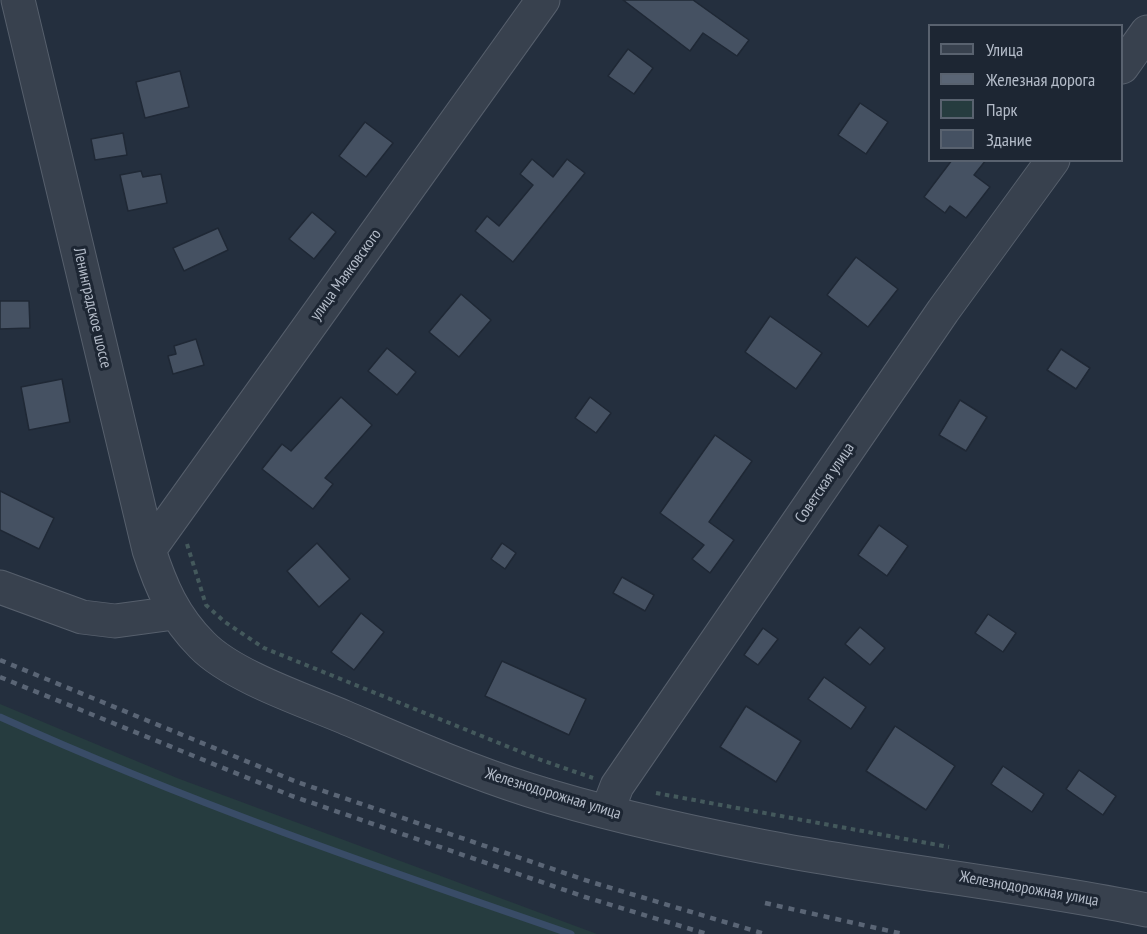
<!DOCTYPE html>
<meta charset="utf-8">
<style>
body{margin:0}
#map{position:relative;width:1147px;height:934px;overflow:hidden;background:#242f3e;font-family:"PT Sans Narrow",sans-serif}
canvas{display:block}
.legend{position:absolute;left:928px;top:24px;width:195px;height:138px;box-sizing:border-box;background:#1d2633;border:2px solid #59626f;margin:0;padding:8px 10px;list-style:none;font-size:18px;color:#b4bcc9}
.legend li{display:flex;align-items:center;gap:12px;height:30px}
.legend b{width:30px;border:2px solid #59626f}
</style>
<div id="map">
<canvas width="1147" height="934"></canvas>
<ul class="legend">
<li><b style="height:8px;background:#38414e"></b>Улица</li>
<li><b style="height:8px;background:#5a6575"></b>Железная дорога</li>
<li><b style="height:16px;background:#263c3f"></b>Парк</li>
<li><b style="height:16px;background:#455162"></b>Здание</li>
</ul>
</div>
<script>
const ctx = document.querySelector('canvas').getContext('2d');
ctx.lineJoin = 'round';
function fillPath(path, color) { ctx.fillStyle = color; ctx.fill(path, 'evenodd'); }
function stroke(path, color, width, dash) { ctx.strokeStyle = color; ctx.lineWidth = width; ctx.lineCap = dash ? 'butt' : 'round'; ctx.setLineDash(dash || []); ctx.stroke(path); }
function drawText(font, color, halo, rows, align = 'center') {
  ctx.font = font + ' "PT Sans Narrow",sans-serif'; ctx.lineWidth = 6; ctx.setLineDash([]); ctx.textBaseline = 'middle'; ctx.strokeStyle = halo; ctx.fillStyle = color; for (const [text, x, y, turn = 0] of rows) {
    ctx.save(); ctx.translate(x, y); ctx.rotate((+turn || 0) * Math.PI / 180); ctx.textAlign = isNaN(turn) ? turn : align; if (halo) ctx.strokeText(text, 0, 0); ctx.fillText(text, 0, 0); ctx.restore();
  }
}
fillPath(new Path2D(`
 M0,704L177,778L597,934H0Z`), '#263c3f');
stroke(new Path2D(`
 M0,717C185,801 379,868 571,934`), '#394c67', 7);
const building = new Path2D(`
 M623,0H693L749,40L737,56L703,33L690,51Z
 M628,49L653,68L634,94L608,76Z
 M180,71L189,107L145,118L136,82Z
 M860,103L888,122L866,154L838,135Z
 M365,122L393,143L366,177L339,156Z
 M123,133L127,155L95,160L91,139Z
 M532,159L553,177L567,159L585,173L513,262L475,231L487,216L499,226L533,185L520,174Z
 M952,160H986L974,175L990,187L966,218L950,206L945,213L924,197Z
 M141,171L143,177L161,174L167,203L128,211L120,175Z
 M312,212L336,232L314,259L289,239Z
 M218,228L228,250L184,271L173,248Z
 M856,257L898,289L868,327L827,295Z
 M461,294L491,320L459,357L429,332Z
 M0,301H29L30,328L0,329Z
 M770,316L822,353L796,389L745,352Z
 M196,339L204,365L173,374L168,356L176,354L174,346Z
 M387,348L416,372L397,395L368,371Z
 M1061,349L1090,368L1076,389L1047,370Z
 M62,379L70,422L29,430L21,387Z
 M341,397L372,425L325,478L333,484L313,509L262,469L282,444L291,451Z
 M590,397L611,413L596,433L575,418Z
 M960,400L987,417L966,451L939,435Z
 M715,435L752,461L709,522L734,540L710,573L692,559L704,545L660,513Z
 M0,491L54,518L39,549L0,530Z
 M879,525L908,546L887,576L858,555Z
 M317,543L350,579L319,607L287,571Z
 M502,543L516,553L505,569L491,559Z
 M622,577L654,595L645,611L613,593Z
 M361,613L384,632L354,670L331,652Z
 M988,614L1016,633L1003,652L975,633Z
 M860,627L885,648L870,665L845,644Z
 M763,628L778,639L758,665L744,655Z
 M502,661L586,699L569,735L485,696Z
 M824,677L866,707L851,729L808,699Z
 M746,706L801,741L776,782L720,747Z
 M895,726L955,766L926,810L866,771Z
 M1003,766L1044,794L1032,812L991,784Z
 M1079,770L1116,796L1103,815L1066,789Z`);
fillPath(building, '#455162');
stroke(building, '#1f2835', 1.5);
const minor = new Path2D(`
 M18,0L149,550C161,587 174,617 202,645C232,676 304,700 344,717C405,743 466,770 529,790C604,814 683,831 760,846C888,871 1019,884 1147,910
 M1122,67L1147,32
 M149,550L543,0
 M0,587L82,617L115,621L174,613
 M607,812L617,786L943,311L1053,160`);
stroke(minor, '#565f6c', 35);
stroke(new Path2D(`
 M187,544L206,605L225,622L264,648L541,760L593,778
 M656,793L949,847`), '#44595c', 4, [4.5, 4.5]);
stroke(minor, '#38414e', 33);
stroke(new Path2D(`
 M0,660L297,782L591,882L765,934
 M0,677L292,796L585,897L707,934
 M765,903L903,934`), '#5a6575', 4.5, [6, 6]);
drawText('16px', '#b4bcc9', '#1d2633', [
 ["улица Маяковского",346,275,-54],
 ["Ленинградское шоссе",92,308,77],
 ["Советская улица",825,483,-56],
 ["Железнодорожная улица",553,794,17],
 ["Железнодорожная улица",1029,889,10]
]);
</script>
